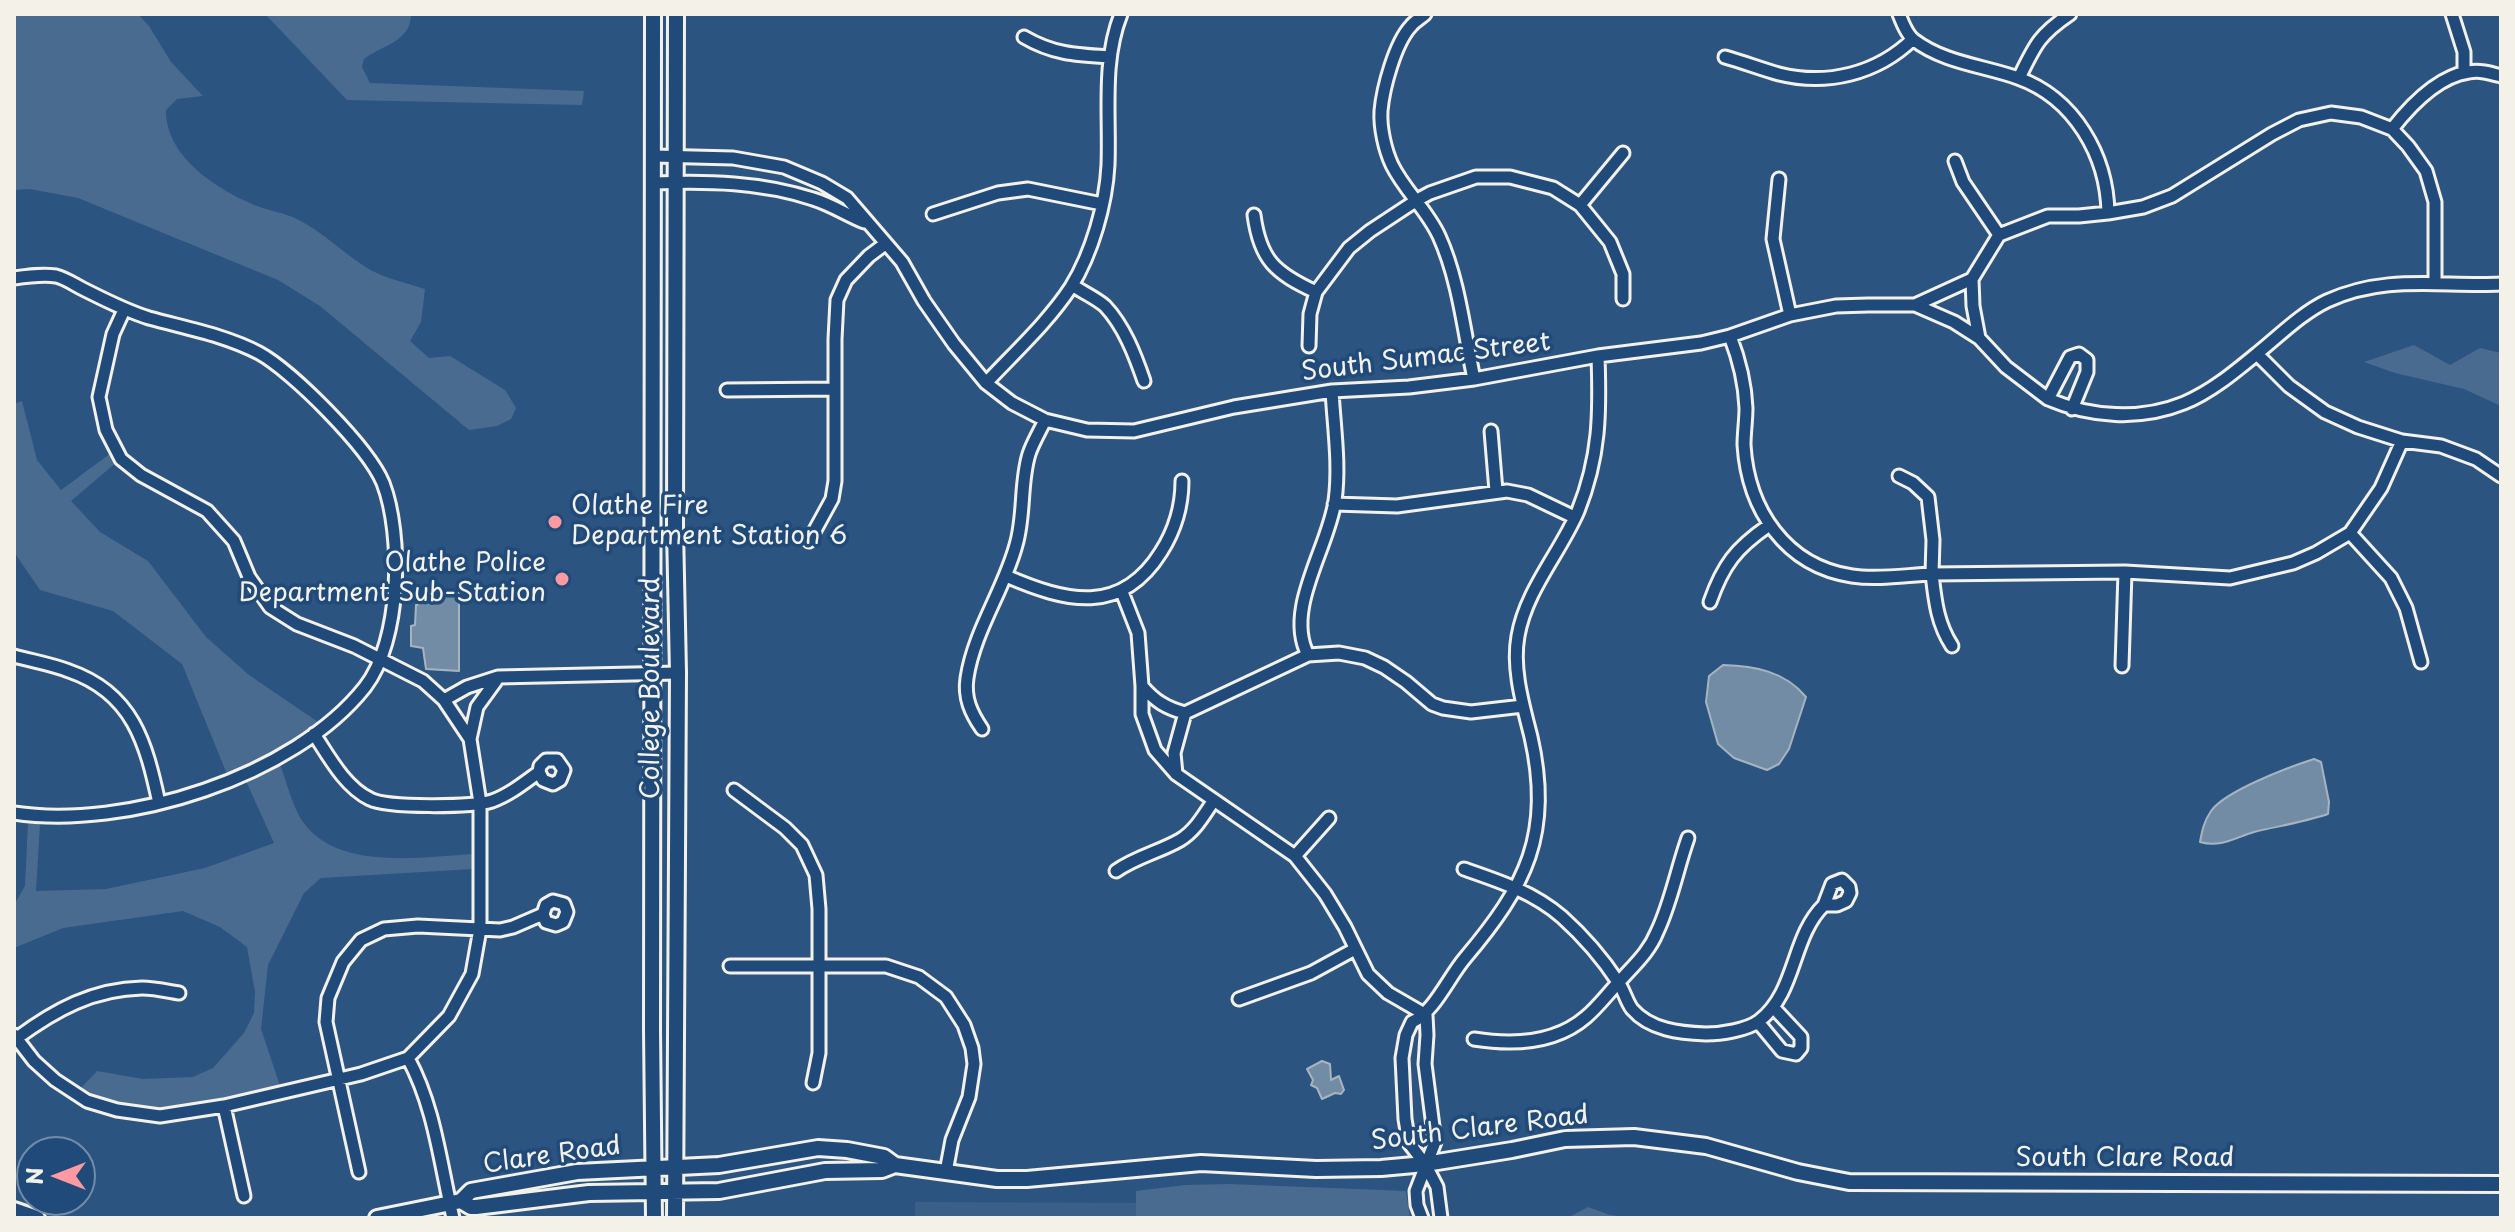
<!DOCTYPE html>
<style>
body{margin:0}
#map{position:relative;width:2515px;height:1232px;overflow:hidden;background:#2c5481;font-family:"Playpen Sans",sans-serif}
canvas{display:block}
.frame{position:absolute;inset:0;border:16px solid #f4f1e8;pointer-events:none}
.north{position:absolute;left:16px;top:1136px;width:80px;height:80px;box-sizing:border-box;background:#1f4a7a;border:2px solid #748da6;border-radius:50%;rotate:270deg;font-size:22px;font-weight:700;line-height:32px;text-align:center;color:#f4f1e8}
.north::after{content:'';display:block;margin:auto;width:28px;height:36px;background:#ff9aa2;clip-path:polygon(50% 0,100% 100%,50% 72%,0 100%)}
</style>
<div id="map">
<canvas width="2515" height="1232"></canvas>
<div class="frame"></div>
<div class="north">N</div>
</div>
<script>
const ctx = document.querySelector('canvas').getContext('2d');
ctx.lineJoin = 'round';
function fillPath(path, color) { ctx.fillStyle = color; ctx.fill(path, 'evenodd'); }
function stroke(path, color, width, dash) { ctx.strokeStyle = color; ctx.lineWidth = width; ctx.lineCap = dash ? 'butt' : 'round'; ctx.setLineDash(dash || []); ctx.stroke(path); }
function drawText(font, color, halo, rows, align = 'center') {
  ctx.font = font + ' "Playpen Sans",sans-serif'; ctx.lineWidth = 7; ctx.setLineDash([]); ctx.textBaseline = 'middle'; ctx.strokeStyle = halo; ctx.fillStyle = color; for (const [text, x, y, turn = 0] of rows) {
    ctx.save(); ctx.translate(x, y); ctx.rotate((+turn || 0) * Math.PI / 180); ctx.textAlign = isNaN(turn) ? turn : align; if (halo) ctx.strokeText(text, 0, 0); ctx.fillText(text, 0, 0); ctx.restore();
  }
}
fillPath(new Path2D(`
 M915,1202L1136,1203V1218H915Z`), '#3b6088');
fillPath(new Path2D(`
 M14,14H138L149,26L171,62L203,96L177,99L166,110C165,156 217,190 257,206C270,211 285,213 297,219C323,232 343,253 367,268C384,278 406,283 425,289L421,322L410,341L429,358L450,356L505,390L516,408L511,419L497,426L469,430L320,306L278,280L78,198L30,189L14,190Z
 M265,14H411C411,42 382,45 364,59L362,67L370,83L584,91L582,105L347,100Z
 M2414,345L2450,365L2480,348L2501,353V406L2464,389L2395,373L2364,362Z
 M22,401L37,460L61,490L111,453L118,461L71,501L100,532L148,561L206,637L249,675L318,722L285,746L227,774L182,664L113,611L40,590L14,552V404Z
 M280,764C286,780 293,808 303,822C338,871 421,857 473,854V869L321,878L304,893L268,965L261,1029L280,1086C238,1095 174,1117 133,1109C114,1105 97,1097 80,1089L97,1071L143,1079L193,1077L213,1068L244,1033L254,1013L255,992L247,947L220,927L183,911L63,928L14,948V905L25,886L28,823L40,824L36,891L106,889L205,868L274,843L246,781Z
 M1229,1184L1406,1191L1410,1218H1136V1191L1186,1185Z
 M1588,1207L1610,1215L1637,1218H1567Z`), '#496b90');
const water = new Path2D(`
 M420,592L459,593V671L426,669L423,648L411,646V626L415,625L416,605L420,604Z
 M1723,665C1754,666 1785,671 1806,697L1789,749L1779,764L1767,770L1734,758L1718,744L1706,702L1709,676Z
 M2314,759L2321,762L2329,802L2328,814C2304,822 2279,826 2254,832C2234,838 2221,848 2200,842C2202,831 2204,821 2211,811C2225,791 2289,767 2314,759Z
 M1322,1061L1330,1064L1331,1080L1339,1076L1344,1090L1341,1094L1335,1093L1322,1099L1317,1088L1311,1085L1313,1080L1307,1069Z`);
fillPath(water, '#738ca6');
stroke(water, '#a7b4c0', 2);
const minor = new Path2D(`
 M1425,14C1421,18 1415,21 1411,26C1395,43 1383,88 1381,111C1380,128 1385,150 1392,165C1405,191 1427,210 1439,236C1459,280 1464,332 1474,379
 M1899,14C1902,22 1907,35 1914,40C1944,63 1985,66 2018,78C2074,98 2107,155 2108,213
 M2452,14L2464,52V72
 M1024,37C1053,54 1076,55 1109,57
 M1725,57C1743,62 1761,69 1779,74C1827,86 1877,74 1913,39
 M2019,78C2035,45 2039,35 2070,14
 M2392,129C2410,106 2438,76 2469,72C2480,70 2490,73 2501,76
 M654,156L733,158L784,167L822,183L847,198L902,262L924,301L954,344L986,383L1012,403L1045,420L1087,430L1134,431L1234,407L1332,391L1409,387L1474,379L1598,356L1701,343L1730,336L1790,315L1836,306L1868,305H1915L1954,322L1979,338L2006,367L2048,399
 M1955,161L1963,182L1999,235
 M1779,179L1773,239L1790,315
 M654,183C708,181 761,182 813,199C830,204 847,215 864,222
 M1580,205L1623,153
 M933,214L998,193L1028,189L1102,204
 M1254,215C1260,260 1275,273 1316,292
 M14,278C28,276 42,274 56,276C65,278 75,285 83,289C105,300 126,311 149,318C185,328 225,335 259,353C292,371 368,447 383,483C403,535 401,641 365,687C294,777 125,830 14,813
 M1072,285C1082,292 1096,298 1105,306C1124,326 1135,355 1144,381
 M1915,305L1972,279
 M1730,336C1739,359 1745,383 1746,408C1746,420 1744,433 1744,445C1748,509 1785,566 1852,576C1878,580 1907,575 1932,574C1935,600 1937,623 1952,646
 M1979,338L1973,306L1972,279L1999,235L2048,216H2079L2108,213L2143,207L2172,196L2272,134L2299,120L2331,113L2361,117L2392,129L2408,146L2426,171L2435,202V282
 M1309,346L1310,314L1316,292L1349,248L1370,231L1417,200L1430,193L1476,177H1510L1553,188L1580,205L1610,242L1623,274V299
 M2257,354L2289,386L2325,412L2358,427L2402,441L2441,446L2476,459L2501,476
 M986,383C1015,352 1048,322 1071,287C1092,253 1106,204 1108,165C1110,114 1102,62 1121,14
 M727,390L835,389
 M2072,409L2087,372V360L2079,354L2070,357L2048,399C2090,417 2140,421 2184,403C2211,392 2236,371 2259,352C2280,335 2302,313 2327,301C2386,274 2440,287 2501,284
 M1491,431L1496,491
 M1899,476L1913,483L1928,497L1933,540L1932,574L2125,572L2122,666
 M1334,504L1397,506L1507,491L1528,495L1574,517
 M2350,533L2391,578L2406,608L2421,662
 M809,541L832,499L835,481V339L837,300L846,280L869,256L885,244
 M2125,572L2230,578L2293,563L2316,553L2350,533L2381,488L2402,441
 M1006,576C1066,602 1121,616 1161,552C1175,530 1182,507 1182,481
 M1122,592L1138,633L1142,686V714L1155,750L1176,774L1295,856L1325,894L1345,927L1368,974L1388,993L1426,1015
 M1710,602C1723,565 1736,548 1768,526
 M1308,655C1284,609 1328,549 1335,501C1340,465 1334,427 1332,391
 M14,656C32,661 51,664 69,671C133,693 146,743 159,803
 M1142,686C1155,701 1166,708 1185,713
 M444,700L467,687L498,677L678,673
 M982,729C971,713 964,698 967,678C974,631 1004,590 1016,545C1025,515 1020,483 1029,454C1033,442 1040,431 1045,420
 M314,734C329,757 345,787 370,799C387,808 472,807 492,801C509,795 524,783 539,772L540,766L546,760H557L564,770L560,780L553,784L543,780L539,772
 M470,739L477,707L498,678
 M1176,774L1174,753L1185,713L1308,655L1339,653L1365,658L1384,667L1406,682L1432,704L1443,708L1471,712L1523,706
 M734,790L785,828L802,845L816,875L819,909V1053L813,1083
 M1295,856L1329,818
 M1464,869C1499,881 1533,892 1562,917C1582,935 1603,959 1618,982C1624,990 1626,1001 1632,1009C1650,1030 1680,1033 1706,1034C1721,1034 1747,1030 1759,1021C1797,992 1791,937 1824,905H1837L1846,901L1850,893L1849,887L1842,880L1832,884L1824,905
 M1116,871C1136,857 1159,852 1180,840C1195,831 1204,815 1214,800
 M730,966H886L919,977L946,997L964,1025L972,1048L974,1064L969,1097L952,1140L946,1172
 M1239,999L1311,973L1355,949
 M1758,1022L1782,1051L1796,1054L1801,1048V1037L1773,1007
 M14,1035L34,1061L55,1080L87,1101L117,1110L160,1116L224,1106L361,1074L408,1058L449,1016L472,974L480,929V803L470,739L444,700L423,681L354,646L297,624L270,607L249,577L234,541L207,511L141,475L121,459L106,430L99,397L113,334L124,310
 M17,1038C55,1010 93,989 142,988C154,988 167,991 179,993
 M1474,1039C1512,1045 1555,1044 1586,1017C1599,1006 1608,993 1620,981C1634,965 1649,952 1657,932C1671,903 1677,869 1688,838
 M408,1058C435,1108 440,1163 453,1218
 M224,1106L244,1196
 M359,1172L326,1022L328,998L343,962L361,940L384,929L418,926L500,930L513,927L543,914L546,905L553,901L564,904L567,912L563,922L556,925L546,922L543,914
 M1422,1218L1417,1205L1416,1191L1435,1142L1425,1064L1427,1035L1426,1015
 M1441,1218L1437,1187L1425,1164L1409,1143L1405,1119L1402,1058L1406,1035L1412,1022C1435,1011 1448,978 1465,958C1526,886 1553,833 1531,737C1523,705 1512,669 1518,636C1526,590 1560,553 1578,511C1600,456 1600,413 1598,356`);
const tertiary = new Path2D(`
 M653,14L652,1029L654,1218
 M461,1201L471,1207H476L589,1193L719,1191L825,1171L882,1170L895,1165L997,1179H1027L1201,1163L1316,1169L1381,1168L1425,1164L1512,1150L1565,1139L1634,1137L1706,1146L1798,1172L1849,1182L2501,1184
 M14,1210L37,1218
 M377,1218L461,1201L471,1191L577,1172L719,1165L818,1148L847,1150L884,1157L895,1165
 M675,1218L678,673L675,529L676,14`);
stroke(minor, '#f4f1e8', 17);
stroke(tertiary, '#f4f1e8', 20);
stroke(minor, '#1f4a7a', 11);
stroke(tertiary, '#1f4a7a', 14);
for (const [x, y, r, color] of [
 [555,522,8,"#ff9aa2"],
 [562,579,8,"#ff9aa2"]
]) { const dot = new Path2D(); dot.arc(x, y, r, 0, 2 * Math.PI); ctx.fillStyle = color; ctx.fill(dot); stroke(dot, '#1f4a7a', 3); }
drawText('26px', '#f4f1e8', '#1f4a7a', [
 ["South Sumac Street",1426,358,-7],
 ["College Boulevard",652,688,-90],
 ["South Clare Road",1480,1129,-7],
 ["Clare Road",552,1156,-8],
 ["South Clare Road",2125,1159]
]);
drawText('26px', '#f4f1e8', '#1f4a7a', [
 ["Olathe Fire",571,507],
 ["Department Station 6",571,537],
 ["Olathe Police",546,564,"right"],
 ["Department Sub-Station",546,594,"right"]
], 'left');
</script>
